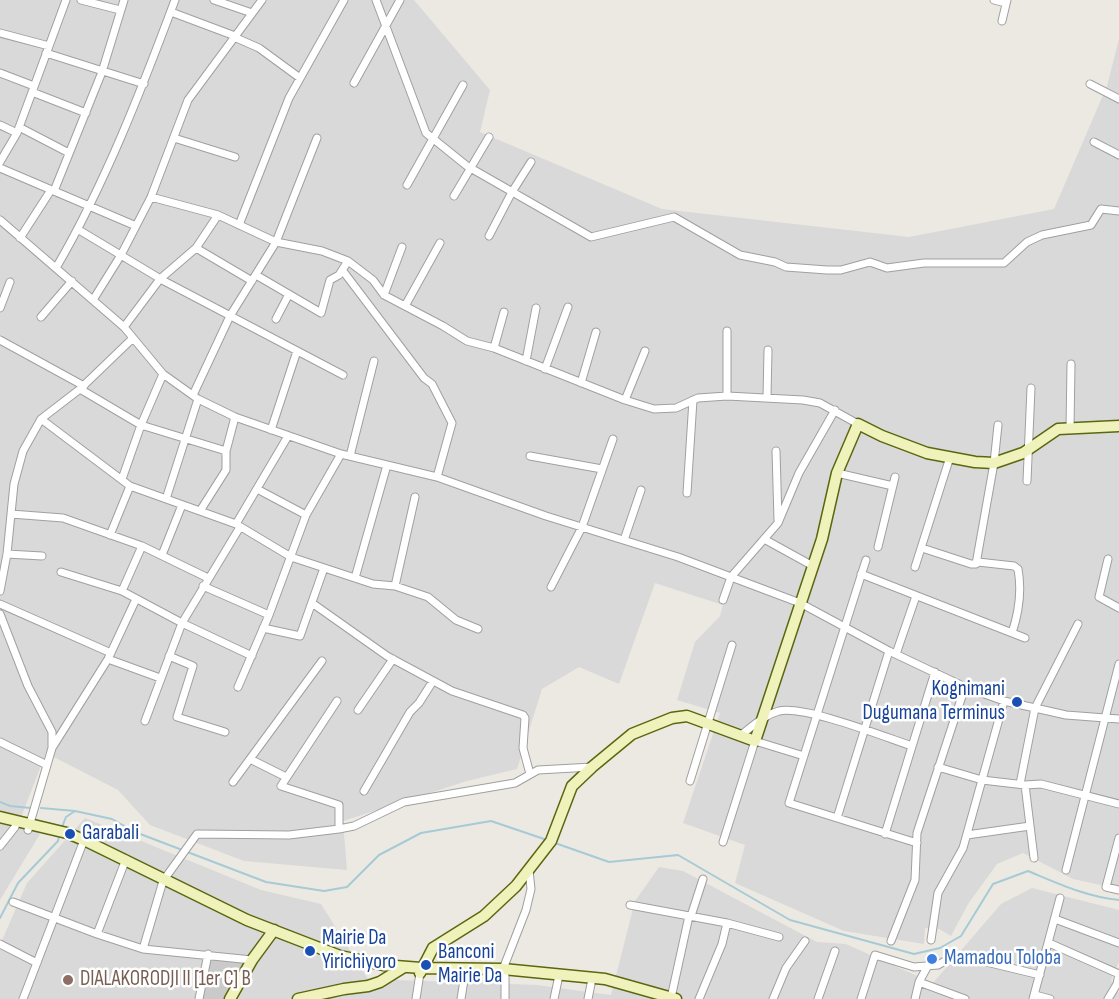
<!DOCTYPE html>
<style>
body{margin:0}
canvas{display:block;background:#ece9e2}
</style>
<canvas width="1119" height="999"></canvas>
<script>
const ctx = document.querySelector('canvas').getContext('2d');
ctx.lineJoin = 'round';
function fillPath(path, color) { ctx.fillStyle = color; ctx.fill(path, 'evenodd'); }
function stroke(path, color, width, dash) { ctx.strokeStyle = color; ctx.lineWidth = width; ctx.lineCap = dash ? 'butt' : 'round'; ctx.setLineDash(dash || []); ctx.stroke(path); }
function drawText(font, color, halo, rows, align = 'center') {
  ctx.font = font + ' "Sofia Sans Condensed",sans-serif'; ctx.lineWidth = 5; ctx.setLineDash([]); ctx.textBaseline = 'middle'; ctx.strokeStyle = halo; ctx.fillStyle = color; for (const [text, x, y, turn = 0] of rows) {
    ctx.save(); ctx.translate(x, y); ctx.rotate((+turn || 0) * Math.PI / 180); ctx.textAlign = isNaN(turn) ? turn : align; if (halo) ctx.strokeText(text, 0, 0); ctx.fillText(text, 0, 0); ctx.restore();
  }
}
fillPath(new Path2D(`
 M0,0H414L490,90L480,132L662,209L909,237L1054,209L1107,86L1119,39V889L1073,879L1023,853L997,864L968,904L951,936L939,929L925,928L924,944L844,931L735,883L745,845L683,823L720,713L677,700L695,642L720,616L723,605L655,583L619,684L579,667L542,689L517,769L467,781L343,821L347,870L244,861L150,825L118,790L46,753L20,820L40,834L0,900Z
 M85,818L261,890L321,904L368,979L537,985L611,995L635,901L659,867L683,871L817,942L846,944L933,983L1001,904L1032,888L1119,910V962L1111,980L1119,993V999H0V945L27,883Z`), '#dad9d9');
fillPath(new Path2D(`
 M211,959L245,963L227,999H203Z`), '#cacaca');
stroke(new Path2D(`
 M0,802L10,806L31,808
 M41,808L75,811L112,819L135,832L266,882L324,891L347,887L379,855L421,833L491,821L547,840
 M62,827L66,817L75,811
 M555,843L609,862L678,855L790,920L914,954L940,948L961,936L993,884L1028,871C1057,883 1087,897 1119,900
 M0,918L18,883L58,841L59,835`), '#a6cad6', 2);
const street = new Path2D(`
 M81,0L120,10
 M214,0L252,13
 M376,0L426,133L467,166L591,237L674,217L740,255L775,262L786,267L827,270H841L870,262L887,268L924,263H1004L1027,242L1042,235L1091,225L1101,209L1119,211
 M994,0L1006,3
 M171,12L235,36
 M1002,21L1007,0
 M0,33L49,46
 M234,37L259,48L300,78
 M46,53L144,84
 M0,73L34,86
 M354,83L400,0
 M1090,84L1119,99
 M32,92L86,113
 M0,125L17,133
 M19,127L69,153
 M174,138L235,157
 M1094,142L1119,155
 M0,162L17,133L66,0
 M0,168L136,226
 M407,185L463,85
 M54,191L102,72L124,0
 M454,196L489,137
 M151,197L218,215L276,242L322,251L348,261L373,280L384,295L443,326L467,341L494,348L625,400L654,409L676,408L698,398L727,396L803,400L820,403L858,424
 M0,220L124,327L163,374L198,399L235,417L341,454L437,477L546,516L678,557L800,603L889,651L965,687L1004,701L1066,715L1119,719
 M239,225L289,98L344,0
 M79,230L164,281L343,375
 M489,236L512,192L531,162
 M20,238L51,190
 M196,248L252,281
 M56,268C105,184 141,91 175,0
 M343,271L424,378L432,384L452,423L437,477
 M256,275L321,313L330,280L339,275L348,261
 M384,295L402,247
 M93,300L121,255L151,197L188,100L262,0
 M405,306L440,243
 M0,308L10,282
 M41,317L72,281
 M276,319L289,294
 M124,327L160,279L196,248L218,215
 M727,331V396
 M0,340L84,386
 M494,348L504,312
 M526,361L536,308
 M545,369L568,307
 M581,383L596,332
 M80,389L141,425L226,451
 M193,395L230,316L276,242L317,138
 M767,398L768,350
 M625,400L645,351
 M41,419L130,486L236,524L291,557L373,584L395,586L428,597L456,620L478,629
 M1070,429L1071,364
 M271,430L297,351
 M776,451L778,520
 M350,456L374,361
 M530,456L602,469
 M837,473L893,486
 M122,479L141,425L163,374
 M1027,481L1031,388
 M257,489L306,515
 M687,493L693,400
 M166,499L198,399
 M200,511L226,470V451L235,417
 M11,514L63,518L142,546L208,578
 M236,524L288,436
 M110,535L130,486
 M764,539L813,566
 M624,540L641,490
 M878,547L895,477
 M922,548L971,564H976L994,463L998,425
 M7,554L42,556
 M162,555L182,505
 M1108,559L1099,597L1119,608
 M866,560L789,803L917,843
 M978,562L1014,566L1018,569C1022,591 1019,612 1012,633
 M915,567L950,457
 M61,572L122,591L182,623L252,656
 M861,574L1025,638
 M355,578L387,465
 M203,586L269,615
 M395,586L415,497
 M551,587L582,527L613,439
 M0,591L7,554L14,484L23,451L41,419L80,389L133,338
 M122,591L142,546
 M723,600L731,577L778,523L799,473L835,410
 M312,603L387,656L452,691L523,715L525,718L523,748L530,774
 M0,604L111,653
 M0,614L28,686L52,732V748L28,830
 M263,628L300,636L324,568
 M896,654L916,596
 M169,656L193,666L177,717L225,732
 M108,659L160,678
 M238,687L269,615L306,515L341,454
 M337,701L281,786L339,805V829
 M358,710L393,659
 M145,721L182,623L240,527
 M741,735C753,726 764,715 779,711C804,705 885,737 912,746
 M0,742L47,765
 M52,748L108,659L136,599
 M250,759L286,777
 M938,767L982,780L1025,785L1041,784L1119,804
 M690,781L732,645
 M233,782L322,661
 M1020,784L1035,708L1078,624
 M1025,785L1034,858
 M364,791L410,712L419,703L433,681
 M837,818L889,651
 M885,834L935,672
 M967,835L1030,826
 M1119,838L1106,887L1119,890
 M723,842L755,741L804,756
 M0,846L15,827L17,821
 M1066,870L1119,664
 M13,902L97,934L143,949L252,960
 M630,905L727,923L779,937
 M691,916L703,879
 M1055,919L1119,943
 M97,934L126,859
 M931,940L938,893L963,848L1004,701
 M891,941L915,880L917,833L965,687
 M1049,943L1119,974
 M0,944L37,963
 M143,949L163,881L197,834L289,835L339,829L354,826L404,802L515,783L538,770L592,767
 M503,969L526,910L531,889L529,870
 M505,976V999
 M919,982L965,999
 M1035,995L1050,999
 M671,998L689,916
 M23,999L84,840
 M199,999L208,954
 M416,999L420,973
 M461,999L465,974
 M554,999L558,980
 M588,999L591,984
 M699,999L722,944L727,923
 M773,999L786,968L805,941
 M818,999L835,951
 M861,999L875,955L914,967L938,965L952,957L978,960L1040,975
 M915,999L919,982L931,960
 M1033,999L1060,898
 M1108,999L1117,984L1119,974`);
const secondary = new Path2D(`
 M0,817L67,833L84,840L247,920L340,956L383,965L421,968L503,969L605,979L676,999
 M420,973L433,948L484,916L516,886L551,841L572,786L592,767L632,734L672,718L687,716L755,741L822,539L837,473L858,424L882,436L927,453L975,462L994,463L1023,453L1058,429L1119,426
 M230,999L252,960L274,930
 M298,999L344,989L368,986L380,982L404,967`);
stroke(street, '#a0a0a0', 9);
stroke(secondary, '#5b670f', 13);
stroke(street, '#fff', 7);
stroke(secondary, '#eff2ba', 10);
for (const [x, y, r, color] of [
 [1017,702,6,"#1a4fb4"],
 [70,834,6,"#1a4fb4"],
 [310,951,6,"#1a4fb4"],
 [932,959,6,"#3f7fe0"],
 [426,965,6,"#1a4fb4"],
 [68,980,6,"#8d6e63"]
]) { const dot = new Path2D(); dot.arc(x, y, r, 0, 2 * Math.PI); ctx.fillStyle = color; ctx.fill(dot); stroke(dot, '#fff', 2); }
drawText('21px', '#164399', '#fff', [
 ["Kognimani",1005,690,"right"],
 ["Dugumana Terminus",1005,714,"right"],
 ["Garabali",82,834],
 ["Mairie Da",322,939],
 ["Yirichiyoro",322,963],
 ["Banconi",438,953],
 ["Mairie Da",438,977]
], 'left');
drawText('21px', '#366cbe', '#fff', [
 ["Mamadou Toloba",944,959]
], 'left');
drawText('21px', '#785e54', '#fff', [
 ["DIALAKORODJI II [1er C] B",80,980]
], 'left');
</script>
